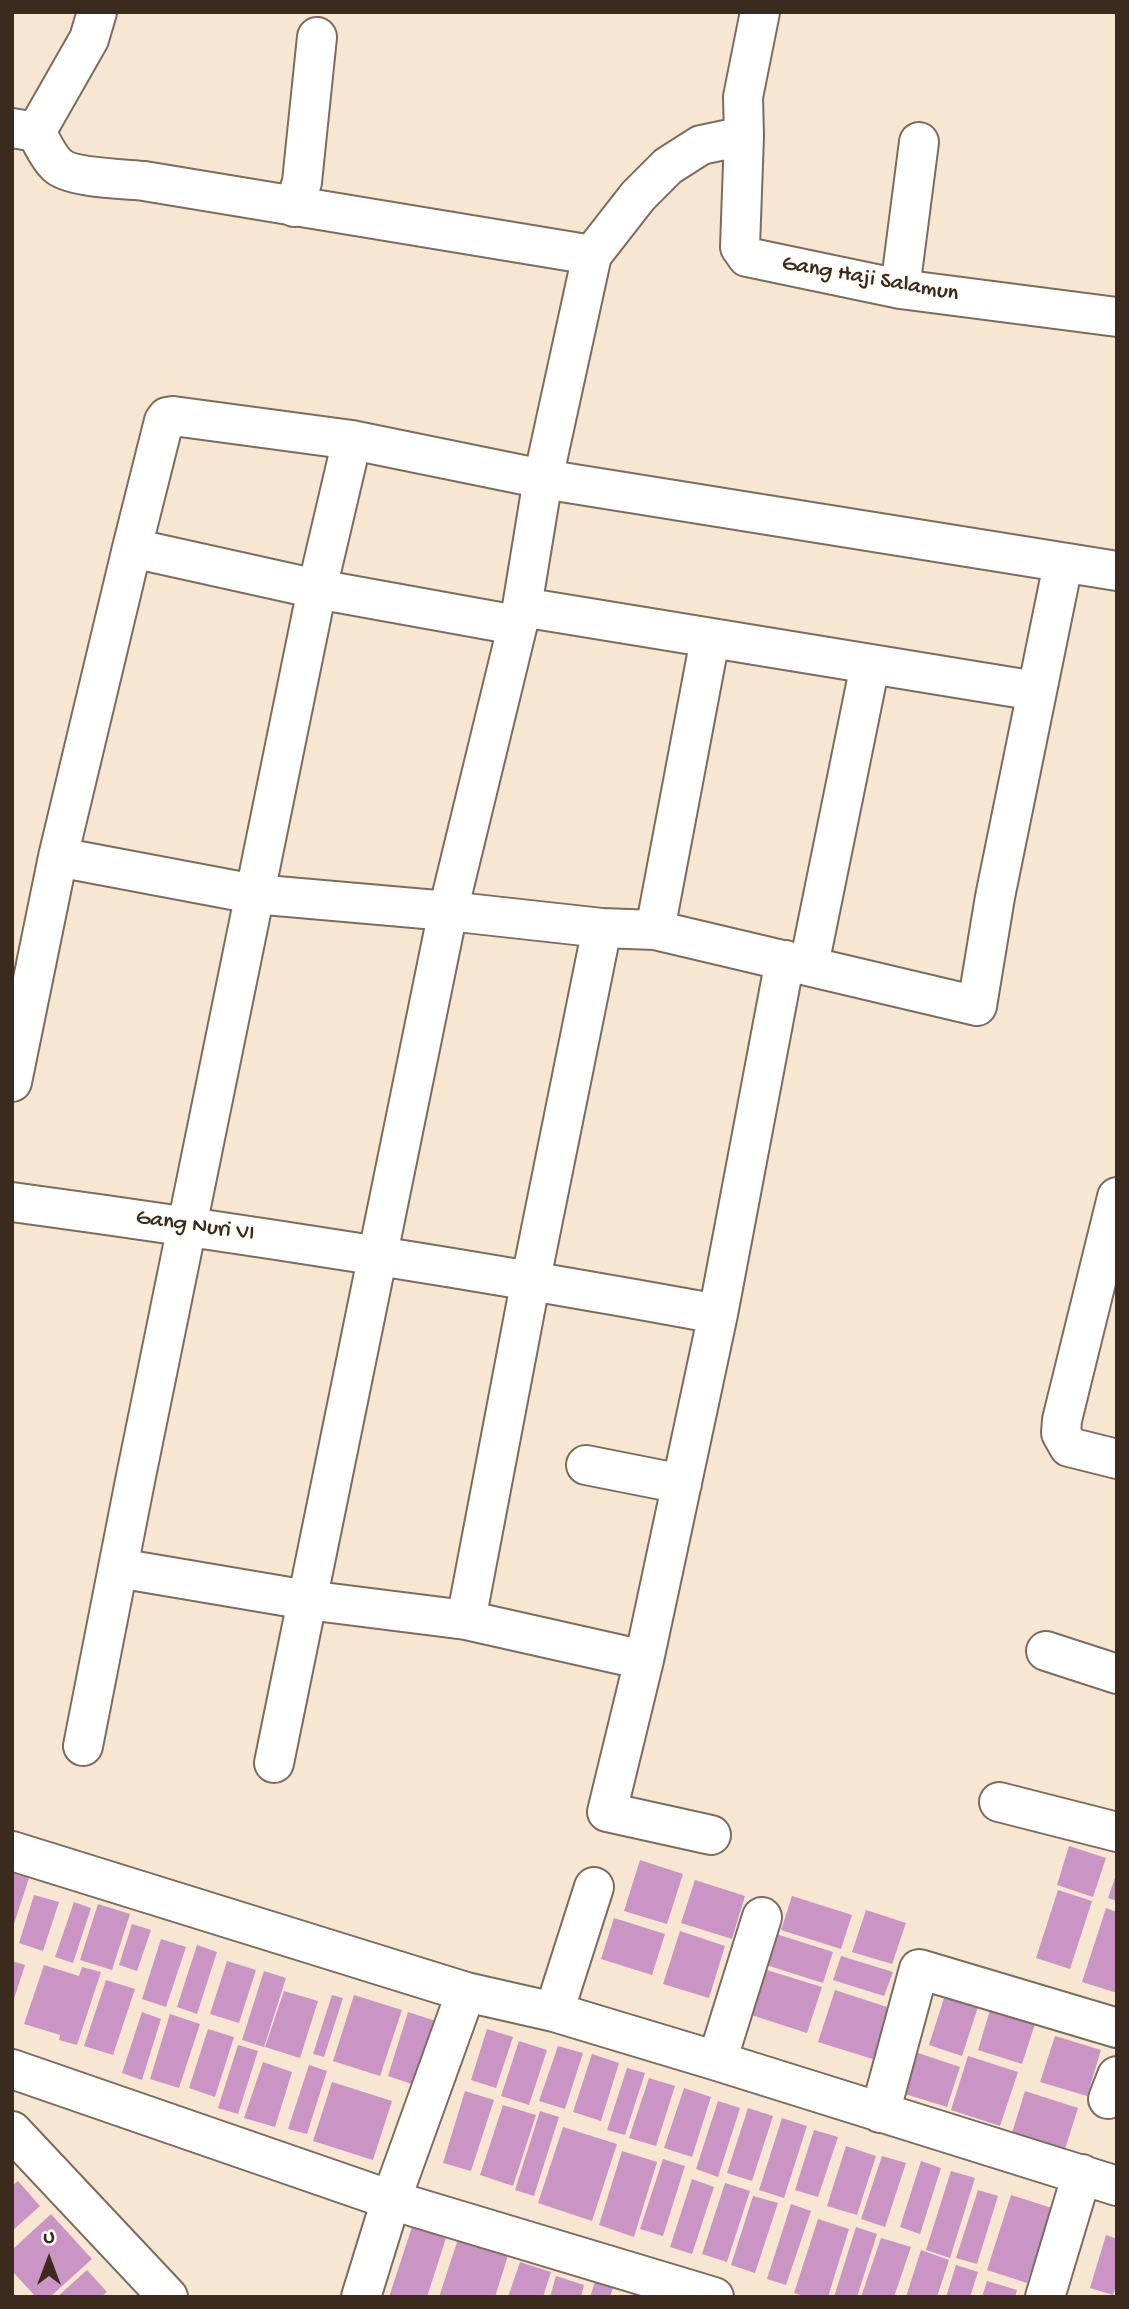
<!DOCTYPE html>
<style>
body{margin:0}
#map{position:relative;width:1129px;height:2309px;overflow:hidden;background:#f7e7d2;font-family:"Gochi Hand",sans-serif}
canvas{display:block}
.frame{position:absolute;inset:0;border:14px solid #3b2a1e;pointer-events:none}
.north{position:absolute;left:14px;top:2225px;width:70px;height:70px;-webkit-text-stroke:5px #fdfcf7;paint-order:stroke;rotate:0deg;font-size:19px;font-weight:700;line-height:28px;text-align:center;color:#3b2a1e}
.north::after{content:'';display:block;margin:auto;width:24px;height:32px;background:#3b2a1e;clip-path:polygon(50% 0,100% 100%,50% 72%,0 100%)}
</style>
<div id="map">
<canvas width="1129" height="2309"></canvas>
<div class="frame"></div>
<div class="north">U</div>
</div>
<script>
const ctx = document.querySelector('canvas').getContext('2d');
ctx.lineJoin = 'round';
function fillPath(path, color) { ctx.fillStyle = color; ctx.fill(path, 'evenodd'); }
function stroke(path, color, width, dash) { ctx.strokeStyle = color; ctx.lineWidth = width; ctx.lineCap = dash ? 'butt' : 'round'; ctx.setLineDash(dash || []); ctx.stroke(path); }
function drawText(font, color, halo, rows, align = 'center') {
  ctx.font = font + ' "Gochi Hand",sans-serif'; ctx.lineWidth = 5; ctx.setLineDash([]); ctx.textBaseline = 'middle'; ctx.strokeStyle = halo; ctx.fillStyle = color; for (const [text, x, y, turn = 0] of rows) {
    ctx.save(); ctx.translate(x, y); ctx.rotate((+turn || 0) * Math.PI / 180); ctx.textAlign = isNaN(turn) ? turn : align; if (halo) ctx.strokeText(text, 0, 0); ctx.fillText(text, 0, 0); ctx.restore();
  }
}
fillPath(new Path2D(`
 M1069,1846L1106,1858L1093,1897L1057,1885Z
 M640,1860L683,1874L667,1924L624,1911Z
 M1117,1872V1901L1108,1898Z
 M12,1873L29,1878L13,1927H12Z
 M695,1880L745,1896L732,1939L681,1923Z
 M1058,1890L1092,1901L1070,1969L1036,1958Z
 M34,1895L59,1902L43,1951L19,1943Z
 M792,1896L852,1915L841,1949L781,1930Z
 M74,1902L91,1908L73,1963L55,1957Z
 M98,1904L130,1914L112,1970L80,1960Z
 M1106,1908L1117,1912V1993L1082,1982Z
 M866,1910L906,1923L892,1964L852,1952Z
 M614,1918L665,1934L652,1975L601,1959Z
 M132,1924L151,1930L137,1971L119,1965Z
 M680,1931L725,1946L709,1998L663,1984Z
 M773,1933L833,1952L823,1983L763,1964Z
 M161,1939L186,1947L166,2007L142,1999Z
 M197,1945L217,1952L197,2014L177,2007Z
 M841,1956L893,1972L884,1996L833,1980Z
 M12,1961L25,1965L13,2002H12Z
 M227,1961L256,1970L239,2023L210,2014Z
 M44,1965L79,1976L82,1967L101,1972L77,2045L59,2040L60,2035L24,2024Z
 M757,1967L822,1987L807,2033L742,2012Z
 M264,1971L286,1978L264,2047L242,2040Z
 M106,1980L135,1989L113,2055L84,2046Z
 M835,1990L893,2009L876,2060L818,2042Z
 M284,1991L318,2001L300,2058L265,2047Z
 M946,1992L979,2004L962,2056L929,2045Z
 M332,1995L343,1998L324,2057L313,2054Z
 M354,1995L402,2010L380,2076L333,2061Z
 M990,2010L1035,2024L1022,2064L978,2050Z
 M142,2012L161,2019L142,2080L122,2073Z
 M408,2012L439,2022L418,2086L388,2076Z
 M170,2014L200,2024L179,2088L150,2079Z
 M208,2029L234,2037L215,2097L189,2088Z
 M487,2029L513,2037L496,2088L471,2080Z
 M1055,2036L1101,2050L1087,2096L1040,2082Z
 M519,2041L547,2050L529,2105L501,2096Z
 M238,2045L258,2051L238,2114L218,2108Z
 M558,2046L583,2053L565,2109L539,2101Z
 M918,2053L960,2067L947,2107L905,2094Z
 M592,2054L619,2063L601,2121L573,2112Z
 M968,2056L1018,2072L1000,2126L951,2110Z
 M263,2062L292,2072L275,2127L244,2118Z
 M309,2065L327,2071L307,2134L288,2129Z
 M627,2068L645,2073L625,2135L607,2130Z
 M649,2078L675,2086L656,2146L629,2138Z
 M332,2082L392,2101L373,2160L313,2141Z
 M684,2088L711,2097L692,2157L664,2148Z
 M465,2091L494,2100L471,2171L443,2163Z
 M1025,2091L1078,2108L1065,2149L1012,2133Z
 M718,2101L740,2108L718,2177L696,2169Z
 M503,2105L536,2115L513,2186L480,2175Z
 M748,2108L773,2116L752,2181L727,2173Z
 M540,2111L559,2117L534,2196L515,2190Z
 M782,2118L807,2126L784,2198L759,2190Z
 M563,2127L617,2144L592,2221L538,2203Z
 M814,2130L838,2137L818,2197L795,2190Z
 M846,2146L876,2156L857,2215L827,2206Z
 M622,2151L657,2162L634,2237L599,2225Z
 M882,2156L906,2163L885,2227L861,2219Z
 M663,2159L685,2166L663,2236L640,2229Z
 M921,2161L941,2168L920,2234L900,2227Z
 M951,2171L975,2178L950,2258L926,2250Z
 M692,2179L714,2187L692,2254L670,2247Z
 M18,2181L40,2206L12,2231V2186Z
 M725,2183L750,2191L727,2262L702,2254Z
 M978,2190L998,2196L977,2264L956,2258Z
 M1011,2195L1052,2208L1027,2283L987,2270Z
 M753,2196L778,2203L755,2273L731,2265Z
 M791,2204L811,2211L786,2285L767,2279Z
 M51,2214L92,2259L50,2297H36L12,2271V2250Z
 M818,2219L849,2229L828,2297H807L794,2293Z
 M412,2227L446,2238L427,2297H389Z
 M856,2227L877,2234L857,2297H834Z
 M460,2233L510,2249L495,2297H439Z
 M1106,2235L1117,2239V2283L1113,2295L1090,2288Z
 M881,2238L911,2247L894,2297H861Z
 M921,2250L949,2260L937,2297H906Z
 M520,2262L551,2272L543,2297H508Z
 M956,2265L978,2272L970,2297H946Z
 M87,2270L107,2292L101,2297H57Z
 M556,2276L584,2285L581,2297H550Z
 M596,2279L614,2285L610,2297H590Z
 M987,2281L1017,2290L1015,2297H982Z`), '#ca94c4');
const street = new Path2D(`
 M12,128L36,132C42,142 48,157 57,165C70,178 124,179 144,181L592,255
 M36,132L89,39L97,12
 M744,136L740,247L747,257L900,289L1117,317
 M294,207L302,182L317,37
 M900,289L919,142
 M132,548L164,421L167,417L173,416L352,440L543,479L1117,571
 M522,607L1036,691
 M58,857L254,894L448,911L602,928L655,930L977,1006L995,897L1063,564
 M655,930L710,639
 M809,965L870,665
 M12,1082L58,857L132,548L317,589L516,625
 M1117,1197L1062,1420L1061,1433L1069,1447L1117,1459
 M12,1202C248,1234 483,1271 718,1314
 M586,1465L682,1484
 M118,1568L307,1600L466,1620L644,1660
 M466,1620L531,1279L602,928
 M1046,1651L1117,1674
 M83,1746L135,1481L317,589L352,440
 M274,1763L448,911L522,607L543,479L592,255L638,196L668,166L701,145L744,136L743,97L760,12
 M999,1802L1117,1832
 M711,1835L607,1812L644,1660L718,1314L785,960
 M12,1851L466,1992L554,2012L717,2061L1117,2186
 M554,2012L594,1887
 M717,2061L762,1917
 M12,2069L391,2200L714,2297
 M1108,2099L1117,2076
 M880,2113L919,1969L1117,2028
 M12,2131L168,2297
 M361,2297L391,2200L466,1992
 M1045,2297L1082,2174`);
stroke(street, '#7d6c5d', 42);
stroke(street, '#fff', 38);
drawText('23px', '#3b2a1e', '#fdfcf7', [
 ["Gang Haji Salamun",870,280,10],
 ["Gang Nuri VI",195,1227,8]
]);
</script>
